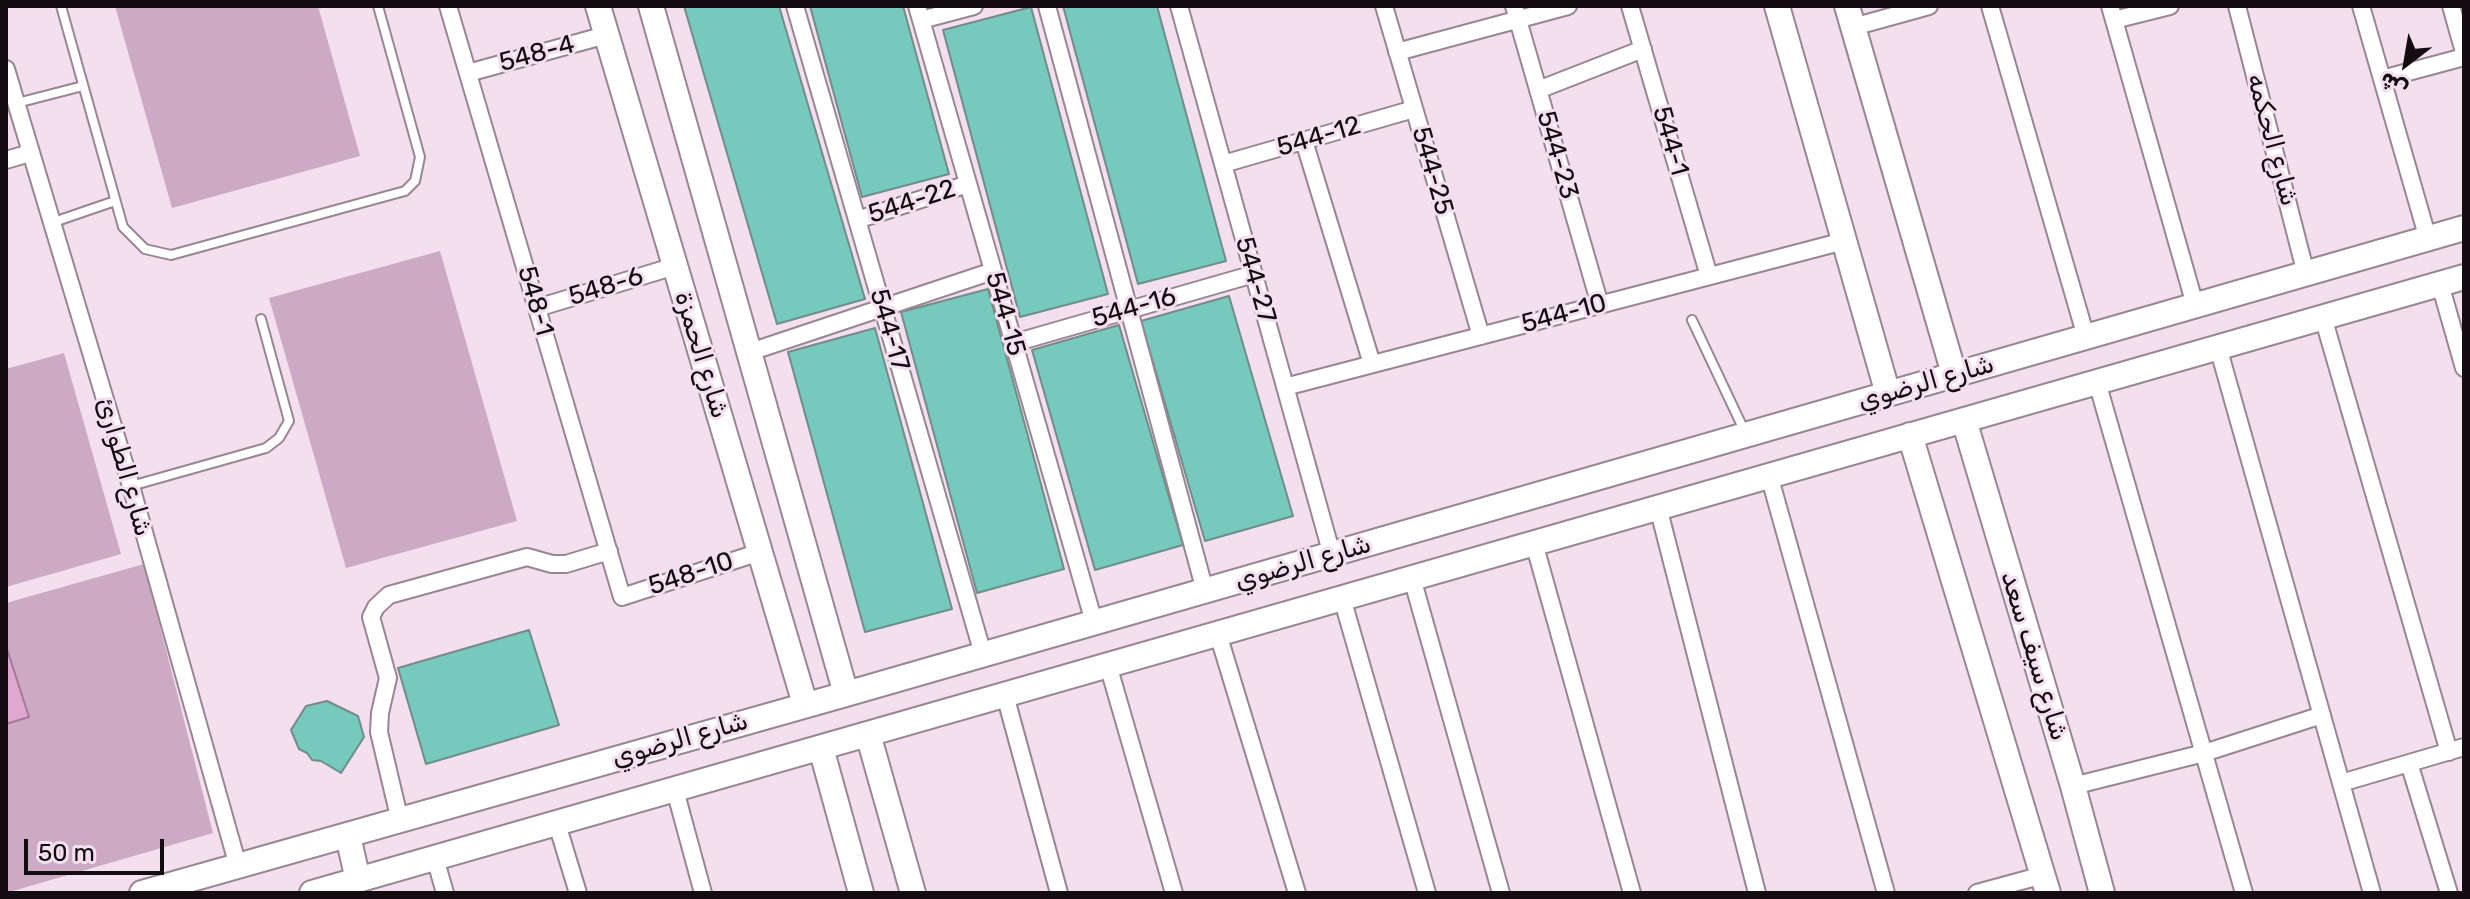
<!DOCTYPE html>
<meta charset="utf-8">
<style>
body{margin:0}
#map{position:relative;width:2470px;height:899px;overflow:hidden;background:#f3dfed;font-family:Rubik,Cairo,sans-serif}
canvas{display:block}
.frame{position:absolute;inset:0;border:8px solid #130d11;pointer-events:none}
.north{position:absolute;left:2366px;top:24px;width:80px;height:80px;-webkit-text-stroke:6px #f3dfed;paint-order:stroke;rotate:211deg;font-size:22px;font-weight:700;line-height:32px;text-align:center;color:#130d11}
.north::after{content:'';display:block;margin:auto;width:28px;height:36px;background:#130d11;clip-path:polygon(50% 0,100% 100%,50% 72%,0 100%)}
.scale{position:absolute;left:24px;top:839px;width:140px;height:36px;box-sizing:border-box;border:4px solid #130d11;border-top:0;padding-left:10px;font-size:24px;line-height:28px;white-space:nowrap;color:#130d11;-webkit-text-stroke:6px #f3dfed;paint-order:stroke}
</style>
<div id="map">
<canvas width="2470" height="899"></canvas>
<div class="frame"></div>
<div class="north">ش</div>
<div class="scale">50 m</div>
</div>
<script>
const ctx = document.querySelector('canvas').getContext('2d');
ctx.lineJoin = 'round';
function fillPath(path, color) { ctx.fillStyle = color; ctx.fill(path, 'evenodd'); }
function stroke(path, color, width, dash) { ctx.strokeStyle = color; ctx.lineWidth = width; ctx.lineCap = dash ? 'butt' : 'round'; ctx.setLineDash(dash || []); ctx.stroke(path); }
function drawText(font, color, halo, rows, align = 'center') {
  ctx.font = font + ' Rubik,Cairo,sans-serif'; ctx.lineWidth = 6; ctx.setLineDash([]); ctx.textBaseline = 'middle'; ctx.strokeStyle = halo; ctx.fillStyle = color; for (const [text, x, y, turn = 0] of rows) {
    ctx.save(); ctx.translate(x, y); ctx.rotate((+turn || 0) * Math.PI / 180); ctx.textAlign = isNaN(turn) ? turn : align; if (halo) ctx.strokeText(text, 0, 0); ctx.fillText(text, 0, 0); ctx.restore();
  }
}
fillPath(new Path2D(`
 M115,6H318L360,156L172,208Z
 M440,251L517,521L346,568L269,298Z
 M64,353L121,554L6,587V369Z
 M144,564L213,833L6,893V603Z`), '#cdaac3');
const water = new Path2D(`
 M6,646L29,717L6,724Z`);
fillPath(water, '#e0a8d1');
stroke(water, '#a27a97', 2);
const building = new Path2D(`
 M684,6H779L865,299L777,324Z
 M810,6H903L949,174L862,197Z
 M1063,6H1157L1226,261L1138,284Z
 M1031,7L1108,294L1020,317L943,30Z
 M988,289L1064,569L977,593L901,312Z
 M1229,296L1293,516L1205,541L1141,321Z
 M1119,325L1183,545L1095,570L1032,350Z
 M875,328L952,609L865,632L788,352Z
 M529,630L559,725L426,764L398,668Z
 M327,701L358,716L364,737L341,773L321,761L312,760L307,753L299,749L291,730L306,706Z`);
fillPath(building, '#75c9bd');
stroke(building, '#738c88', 2);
const lane = new Path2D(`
 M61,6L123,227L145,249L171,255L405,191L415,181L420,157L378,6
 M17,103L83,86
 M51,223L115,201
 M1692,320L1744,430
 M131,486L266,448L279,438L289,421L261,319`);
const street = new Path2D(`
 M448,6L622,597L760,552
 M795,6L983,654
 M917,6L1094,622
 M1047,6L1205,591
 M1179,6L1332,555
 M1384,6L1481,336
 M1514,6L1600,305
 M1630,6L1709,276
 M1990,6L2086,337
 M2110,6L2195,305
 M2237,6L2306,274
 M2361,6L2428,239
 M2451,6L2464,52
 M921,20L974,6
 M2114,20L2170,6
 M1853,27L1929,6
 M1397,52L1568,6
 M6,69L131,486L238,866
 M468,73L606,35
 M2382,79L2464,57
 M1538,90L1643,49
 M1304,141L1372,364
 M6,160L30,153
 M1223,164L1414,109
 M857,220L968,184
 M2440,284L2464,368
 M537,308L675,266
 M2323,317L2449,752
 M1014,343L1254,274
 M2218,347L2372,893
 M750,352L993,271
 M2097,382L2244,893
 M1285,387L1844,241
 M1769,475L1886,893
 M1658,507L1757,893
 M1534,543L1632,893
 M1412,578L1501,893
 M1342,598L1427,893
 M1218,634L1297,893
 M1108,665L1174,893
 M1005,695L1059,893
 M2409,763L2449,893
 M2341,783L2464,747
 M2073,786L2204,753L2322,715
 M675,790L703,893
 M400,821L379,732L380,713L388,678L371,617L376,607L389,595L527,557L552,564H566L609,551
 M557,824L578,893
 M435,858L445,893
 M1977,893L2043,875`);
const secondary = new Path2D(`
 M598,6L805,704
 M651,6L846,694
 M1777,6L1888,394
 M1847,6L1954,374
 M1964,420L2073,786L2102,893
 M1910,435L2048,893
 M868,734L913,893
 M821,748L861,893
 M348,836L358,880
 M142,893L846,694L2464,228
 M312,893L2464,277`);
stroke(lane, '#988692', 12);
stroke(street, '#988692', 20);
stroke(secondary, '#988692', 28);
stroke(lane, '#fff', 8);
stroke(street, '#fff', 16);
stroke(secondary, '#fff', 24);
drawText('26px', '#130d11', '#f3dfed', [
 ["548-4",537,54,-15],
 ["544-12",1319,137,-16],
 ["شارع الحكمه",2272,140,75],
 ["544-1",1670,141,74],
 ["544-23",1557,155,74],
 ["544-25",1432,171,74],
 ["544-22",912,202,-18],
 ["544-27",1255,280,74],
 ["548-6",606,287,-17],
 ["548-1",535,301,74],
 ["544-16",1134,308,-16],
 ["544-15",1005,314,74],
 ["544-10",1564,314,-15],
 ["544-17",889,330,74],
 ["شارع الحمزة",701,355,73],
 ["شارع الرضوي",1926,383,-16],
 ["شارع الطوارئ",124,467,74],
 ["شارع الرضوي",1303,563,-16],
 ["548-10",691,574,-18],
 ["شارع سيف سعد",2034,656,73],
 ["شارع الرضوي",680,740,-16]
]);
</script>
